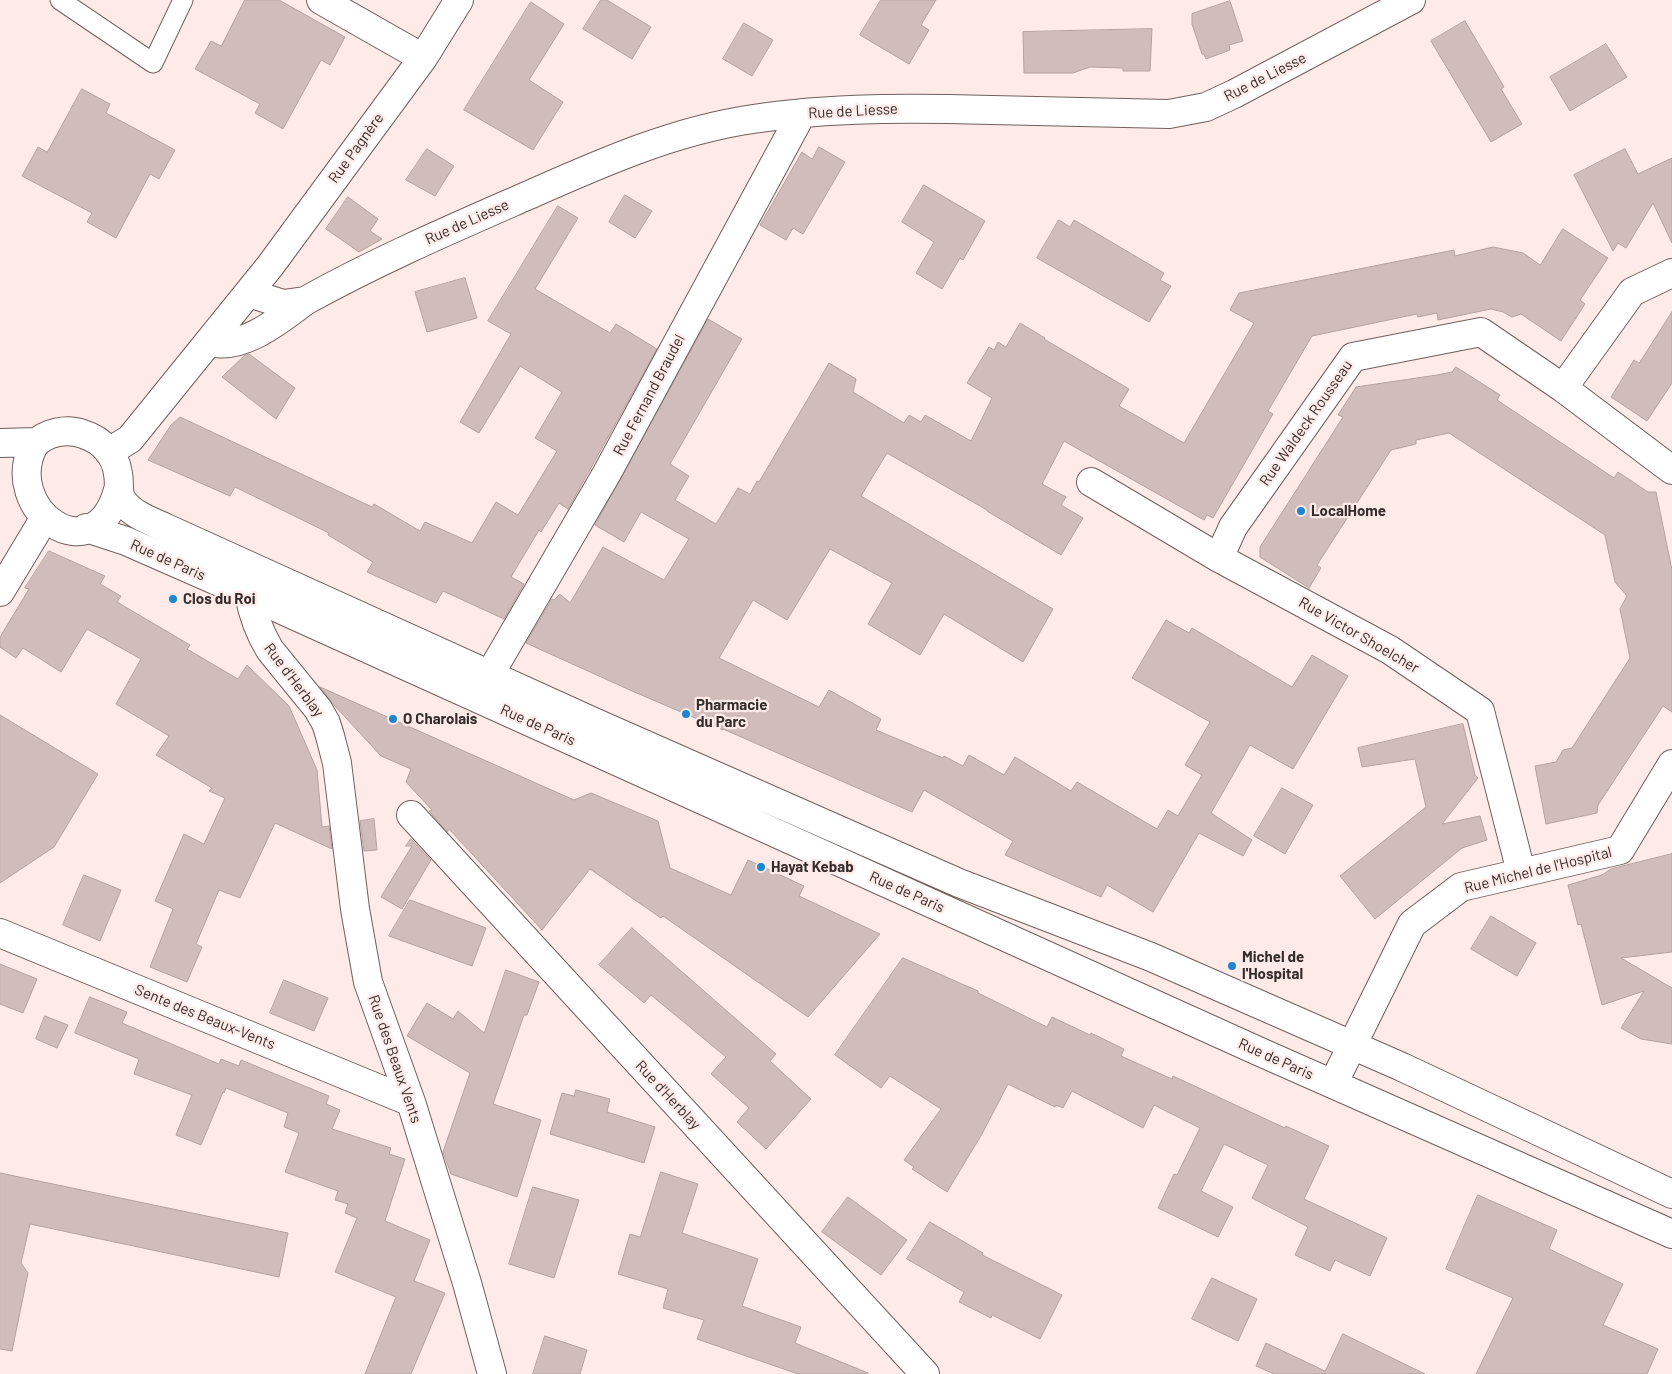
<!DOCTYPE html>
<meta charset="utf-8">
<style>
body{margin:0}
canvas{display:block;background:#feeae8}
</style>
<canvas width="1672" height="1374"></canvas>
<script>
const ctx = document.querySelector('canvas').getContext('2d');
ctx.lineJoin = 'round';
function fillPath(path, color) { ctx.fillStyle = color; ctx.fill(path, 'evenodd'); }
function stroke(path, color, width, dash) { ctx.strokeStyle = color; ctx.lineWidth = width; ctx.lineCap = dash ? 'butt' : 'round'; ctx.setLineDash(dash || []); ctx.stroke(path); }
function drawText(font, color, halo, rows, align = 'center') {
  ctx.font = font + ' Barlow,sans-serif'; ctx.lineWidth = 4.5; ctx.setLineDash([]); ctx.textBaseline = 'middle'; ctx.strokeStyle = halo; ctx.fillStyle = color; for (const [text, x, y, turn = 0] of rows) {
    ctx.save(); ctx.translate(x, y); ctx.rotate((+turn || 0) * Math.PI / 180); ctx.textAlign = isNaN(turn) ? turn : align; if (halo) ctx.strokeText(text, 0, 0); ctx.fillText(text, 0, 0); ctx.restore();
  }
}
const building = new Path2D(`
 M245,0H279L345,37L330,65L321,60L283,129L255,113L260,104L195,69L211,41L221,46Z
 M601,0H607L651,27L632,59L583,29Z
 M881,0H936L921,25L929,30L909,64L860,35Z
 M1230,1L1243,41L1229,45L1230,50L1206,59L1204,54H1202L1192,24V14Z
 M531,2L564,24L529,80L563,102L533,150L464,110Z
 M1465,21L1504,87L1501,89L1522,124L1491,142L1431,41Z
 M744,23L773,40L752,76L723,59Z
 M1152,29L1150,71H1123V68L1090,67L1073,73H1024L1023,32Z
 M1606,44L1627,77L1570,111L1550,77Z
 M82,89L110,104L106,113L175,150L159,179L150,174L116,238L87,222L92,213L22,176L38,147L47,152Z
 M819,147L845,162L803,234L793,228L786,240L760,225L802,152L812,159Z
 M427,149L454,166L435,196L406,180Z
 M1625,149L1638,174L1672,158V243L1653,203L1626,248L1618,243L1613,251L1574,175Z
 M924,185L985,221L963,260L960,258L942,289L916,273L934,242L902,222Z
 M625,195L652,211L635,238L609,222Z
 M348,197L378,219L370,231L382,239L359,252L326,229Z
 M558,206L578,218L535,289L610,333L616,324L657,349L568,509L559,503L541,532L539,530L511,577L524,584L504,619L443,591L436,603L389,582L367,572L373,562L328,535L329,533L235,487L230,496L148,460L171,425L180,417L372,507L374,504L420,531L425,522L472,543L496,502L518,515L557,451L535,438L562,392L520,366L479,433L460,422L511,334L488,321Z
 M1059,220L1070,227L1074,220L1164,273L1160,280L1171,286L1149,322L1037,258Z
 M1563,229L1608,258L1580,300L1585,304L1561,341L1521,314L1512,317L1503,312L1491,309L1438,320L1437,313L1418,317L1417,314L1312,336L1268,411L1273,414L1213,518L1207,515L1204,520L1064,441L1042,484L1066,497L1061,505L1083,518L1061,555L987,511V510L887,453L861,496L1053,609L1023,662L944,614L920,655L868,624L892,583L830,549L787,620L753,600L719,658L819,707L829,690L881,719L876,730L943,758L944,756L963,766L969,755L1004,775L1015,757L1071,791L1077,782L1157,829L1168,810L1178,816L1202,775L1185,765L1210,722L1132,678L1166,620L1189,633L1192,628L1292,687L1312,655L1348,676L1293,769L1250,745L1211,813L1252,840L1243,856L1199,833L1153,912L1107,885L1101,897L1005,855L1013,841L924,790L912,812L723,729V730L632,691L526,643L552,599L554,600L560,594L570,603L603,547L664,580L689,539L641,512L624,542L595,525L708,319L742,339L670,464L689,476L675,500L716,524L738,488L750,494L757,481L759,482L829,363L856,379L853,392L904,423L909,415L921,422L925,415L971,441L992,398L967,383L989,347L994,350L998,342L1006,347L1020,323L1045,338L1044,339L1129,389L1119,406L1184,443L1254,323L1230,310L1239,293L1454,250L1455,256L1493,247L1523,253L1540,265Z
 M465,278L477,318L427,332L415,292Z
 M1672,312V383L1647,421L1611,397L1634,360L1639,363Z
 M249,354L295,388L276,419L222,377L245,355Z
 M1456,367L1500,395L1497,400L1614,478L1618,472L1648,492H1656L1672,570V712L1663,706L1598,805L1597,813L1546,824L1535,766L1556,762L1563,750L1572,748L1630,658L1620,609L1627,596L1615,582L1605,535L1449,433L1416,440V444L1391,450L1317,565L1321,568L1309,588L1260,557V547L1343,417L1338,415L1356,387L1437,375L1452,372Z
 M49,551L105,576L100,584L121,596L117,602L190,645L187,649L238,679L247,665L289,706L317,770L322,827L329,826L332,849L275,823L240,898L219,890L196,944L202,947L187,982L150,967L173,909L155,901L184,834L204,844L225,798L209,791L212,788L156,755L169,736L116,704L141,659L87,629L61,672L23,648L16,658L0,647V637L29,589L25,588Z
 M320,687L574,800L591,793L658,821L670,868L731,895L748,860L804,886L799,896L880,934L808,1017L663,916L661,918L590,869L542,930L449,829L447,832L429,811L432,810L406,782L411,769L381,756L334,705Z
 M0,715L98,774L54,847L0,883Z
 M1463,724L1475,775L1478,778L1442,824L1480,816L1487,840L1462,848L1375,919L1340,876L1426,807L1415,759L1362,767L1358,748Z
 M1282,788L1313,805L1285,854L1254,836Z
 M374,819L377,850L364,851L360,821Z
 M411,839L431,860L402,909L381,897L412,846H406Z
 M1672,854V952L1621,958L1672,988V1044L1641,1039L1621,1028L1644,991L1602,1005L1581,924L1578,925L1568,885L1602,875L1611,869Z
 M84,875L121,890L100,941L63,925Z
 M410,900L486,928L472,966L389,936Z
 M1491,916L1536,943L1517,976L1471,949Z
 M632,928L776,1054L770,1061L811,1099L766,1149L737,1122L749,1108L711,1074L726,1057L651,995L644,1003L599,965Z
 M903,958L978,991V993L1047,1027L1052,1017L1090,1035L1091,1033L1124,1049L1121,1056L1172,1079L1173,1076L1285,1128L1286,1126L1329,1146L1304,1199L1387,1238L1370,1276L1335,1260L1330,1271L1295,1255L1308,1227L1252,1198L1268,1165L1224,1144L1201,1191L1233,1207L1218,1237L1158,1208L1174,1174L1177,1175L1200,1128L1154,1105L1143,1128L1072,1091L1063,1108L1056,1105L1055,1107L1008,1084L982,1134L947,1192L912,1169L914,1167L904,1160L941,1109L890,1076L881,1088L835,1055Z
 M0,964L37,979L23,1013L0,1004Z
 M506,970L539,982L527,1015H524L493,1104L541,1120L517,1197L451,1174L443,1152L470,1073L407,1036L427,1003L453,1019L458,1011L484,1033Z
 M284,980L328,998L314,1031L270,1013Z
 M90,997L127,1012L122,1023L219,1064L221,1059L239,1066L241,1060L329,1096L326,1104L340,1110L332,1129L391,1148L389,1154L405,1159L385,1221L430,1240L414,1281L445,1293L411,1374H365L396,1297L335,1272L357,1218L345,1213L348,1204L335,1200L338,1191L285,1172L299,1133L284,1127L288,1113L226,1088L224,1093L223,1092L201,1145L176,1135L192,1095L134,1074L139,1059L75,1033Z
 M45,1016L68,1025L57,1048L36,1039Z
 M576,1090L610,1099L607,1112L655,1127L644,1163L550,1134L562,1093L574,1096Z
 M661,1172L698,1184L682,1233L758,1259L742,1306L801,1327L795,1343L868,1373V1374H798L697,1339L704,1320L663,1308L668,1289L618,1274L630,1234L640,1237Z
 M0,1173L288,1233L279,1277L30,1224L21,1263L28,1273L12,1351L0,1349Z
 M533,1187L579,1200L554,1278L509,1264Z
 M1478,1195L1557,1230L1549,1249L1623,1284L1603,1325L1658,1349L1647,1374H1476L1513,1298L1446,1269Z
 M848,1197L907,1240L881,1275L822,1232Z
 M930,1222L983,1253L982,1255L1062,1295L1040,1339L992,1315L991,1318L959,1302L964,1292L907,1259Z
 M1212,1278L1257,1299L1238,1341L1192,1319Z
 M1343,1334L1425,1374H1274L1256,1366L1266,1343L1325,1371Z
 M545,1336L587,1350L580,1374H533Z`);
fillPath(building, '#d0bdbb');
stroke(building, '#b5a2a0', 1);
const service = new Path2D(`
 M60,0L153,63L183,0`);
const minor = new Path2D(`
 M321,0L423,58
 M305,301C375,262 449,230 522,198C597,165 671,131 753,119C832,107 913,108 992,110C1051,111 1110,113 1169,114L1206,107L1234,94L1411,0
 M209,342C242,351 280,320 305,301L283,304L249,293
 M1563,388L1632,292L1672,273
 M109,452L130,439L270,266L423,58L459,0
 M1091,482L1219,558L1390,650L1480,711L1521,872
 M1219,558L1233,527L1353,357L1481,332L1563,388L1672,470
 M0,592L41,524
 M249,595C253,615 259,632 270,650L318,709L326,723L330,736L337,763L355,909L368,982L411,1102L467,1283L492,1374
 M490,674L607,473L802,113
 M411,815L925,1374
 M0,933L411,1102
 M1333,1084L1412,924L1461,887L1620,850L1672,764`);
const primary = new Path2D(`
 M0,443L37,442
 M118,490C94,577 0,509 34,445C46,432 67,428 83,434C102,440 116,455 118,474C120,483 117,492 122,500C132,515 151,521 166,528L596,723L959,883L1151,957L1402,1067L1672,1194
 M86,528L126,541L249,595L1258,1051L1672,1234`);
stroke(service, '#70605e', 21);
stroke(minor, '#70605e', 30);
stroke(primary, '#70605e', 30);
stroke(service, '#fff', 19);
stroke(minor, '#fff', 28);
stroke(primary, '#fff', 28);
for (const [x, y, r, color] of [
 [1301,511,5,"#1e85cf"],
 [173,599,5,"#1e85cf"],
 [686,714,5,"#1e85cf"],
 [393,719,5,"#1e85cf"],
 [761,867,5,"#1e85cf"],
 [1232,966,5,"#1e85cf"]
]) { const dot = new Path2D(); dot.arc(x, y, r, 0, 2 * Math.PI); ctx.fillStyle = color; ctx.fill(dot); stroke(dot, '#feeae8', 2); }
drawText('15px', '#342d2c', '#feeae8', [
 ["Rue de Liesse",1265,77,-27],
 ["Rue de Liesse",853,111,-3],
 ["Rue Pagnère",356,148,-54],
 ["Rue de Liesse",467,222,-24],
 ["Rue Fernand Braudel",649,395,-62],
 ["Rue Waldeck Rousseau",1306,423,-55],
 ["Rue de Paris",168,560,24],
 ["Rue Victor Shoelcher",1359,635,30],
 ["Rue d'Herblay",294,680,53],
 ["Rue de Paris",538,725,24],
 ["Rue Michel de l'Hospital",1538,870,-14],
 ["Rue de Paris",907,892,24],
 ["Sente des Beaux-Vents",205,1017,22],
 ["Rue des Beaux Vents",395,1059,71],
 ["Rue de Paris",1276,1059,24],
 ["Rue d'Herblay",668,1095,47]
]);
drawText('bold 15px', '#342d2c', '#feeae8', [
 ["LocalHome",1311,511],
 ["Clos du Roi",183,599],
 ["Pharmacie",696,705],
 ["du Parc",696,722],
 ["O Charolais",403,719],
 ["Hayat Kebab",771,867],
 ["Michel de",1242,957],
 ["l'Hospital",1242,974]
], 'left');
</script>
